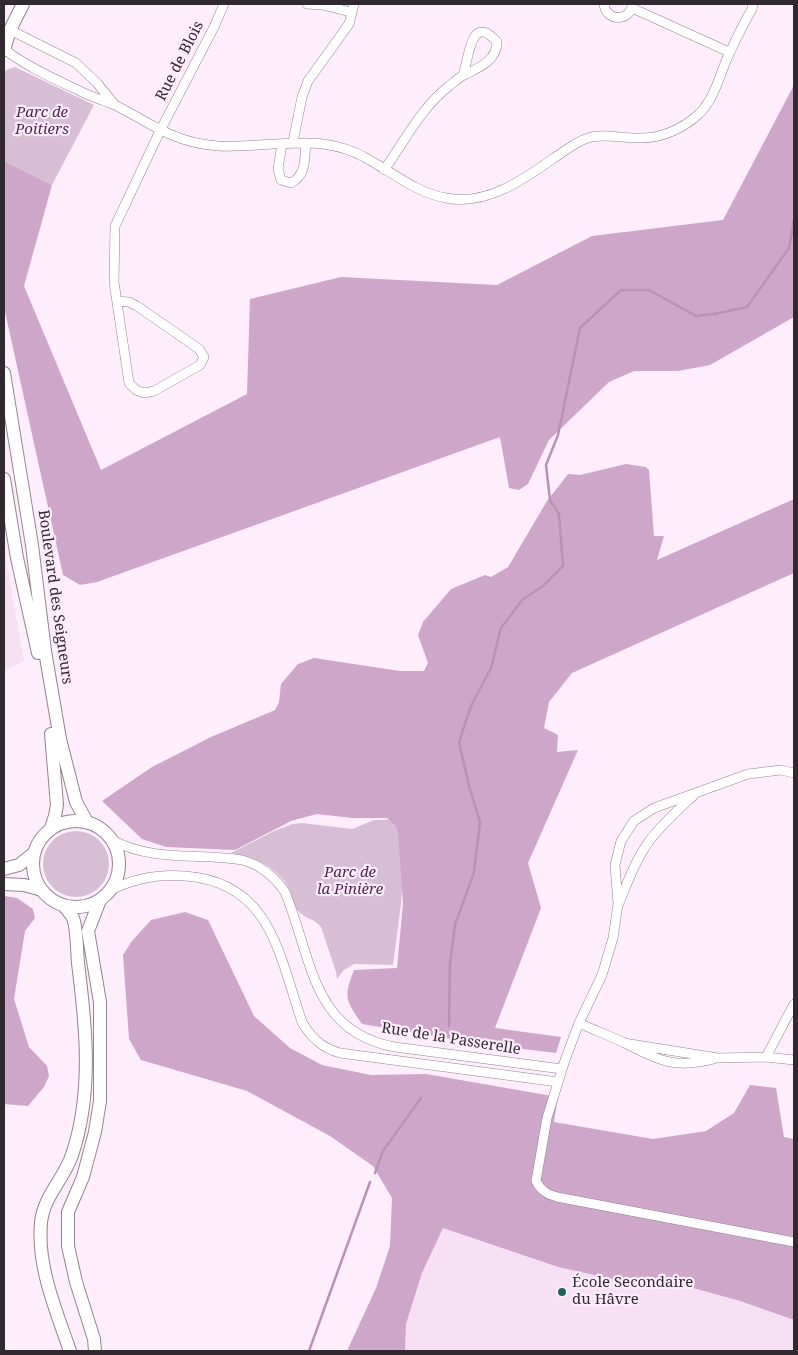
<!DOCTYPE html>
<meta charset="utf-8">
<style>
body{margin:0}
#map{position:relative;width:798px;height:1355px;overflow:hidden;background:#feeefc;font-family:"Noto Serif",serif}
canvas{display:block}
.frame{position:absolute;inset:0;border:5px solid #302a30;pointer-events:none}
</style>
<div id="map">
<canvas width="798" height="1355"></canvas>
<div class="frame"></div>
</div>
<script>
const ctx = document.querySelector('canvas').getContext('2d');
ctx.lineJoin = 'round';
function fillPath(path, color) { ctx.fillStyle = color; ctx.fill(path, 'evenodd'); }
function stroke(path, color, width, dash) { ctx.strokeStyle = color; ctx.lineWidth = width; ctx.lineCap = dash ? 'butt' : 'round'; ctx.setLineDash(dash || []); ctx.stroke(path); }
function drawText(font, color, halo, rows, align = 'center') {
  ctx.font = font + ' "Noto Serif",serif'; ctx.lineWidth = 4.5; ctx.setLineDash([]); ctx.textBaseline = 'middle'; ctx.strokeStyle = halo; ctx.fillStyle = color; for (const [text, x, y, turn = 0] of rows) {
    ctx.save(); ctx.translate(x, y); ctx.rotate((+turn || 0) * Math.PI / 180); ctx.textAlign = isNaN(turn) ? turn : align; if (halo) ctx.strokeText(text, 0, 0); ctx.fillText(text, 0, 0); ctx.restore();
  }
}
fillPath(new Path2D(`
 M4,549L24,661L4,671Z
 M442,1228L558,1267L617,1280L675,1283L740,1301L794,1320V1351H405L406,1324L422,1273Z`), '#f7e0f4');
fillPath(new Path2D(`
 M15,67L94,105L52,185L4,161V71Z
 M408,819L401,904L393,965L354,964L344,970L337,979L336,972L321,927C314,918 305,919 298,911C293,905 293,896 289,889C278,867 254,857 231,853L274,831L293,824L302,823L352,829L374,820Z
 M43 864a33 33 0 1 1 66 0a33 33 0 1 1-66 0Z`), '#d7bed4');
fillPath(new Path2D(`
 M794,85V317L710,365L678,371H634L609,382L549,440L528,484L519,490L509,488L500,437L97,582L80,585L63,575L4,307V161L52,185L24,286L101,470L247,394L250,299L341,277L497,285L592,236L723,220Z
 M626,464L646,467L649,470L654,536H664L657,560L794,499V573L572,673L549,702L544,728L558,735L557,752L578,750L528,863L541,908L495,1028L561,1037L556,1053L481,1044L362,1024C346,1000 343,998 354,970L397,968L403,903L398,833L396,826L387,818H352L317,814L291,821L235,850L166,847L142,839L102,801L152,767L211,737L275,710L279,702L281,684L298,664L314,658L400,671H424L428,663L418,635L423,622L451,589L485,575L491,577L508,567L547,501L568,474L580,475Z
 M4,896L17,898L33,909L35,918L25,931L14,999L29,1047L47,1066L49,1076L44,1087L28,1106L4,1104Z
 M185,912L208,920L254,1016L290,1048L322,1065L371,1075L426,1074L558,1097L554,1122L653,1139L706,1131L734,1113L750,1085L776,1088L784,1137L794,1139V1320L740,1301L675,1283L617,1280L558,1267L443,1228L422,1273L406,1324L405,1351H347L376,1288L390,1246L392,1198L373,1166L330,1136L247,1091L141,1060L129,1039L123,955L132,941L151,920Z`), '#cea6ca');
stroke(new Path2D(`
 M449,1026L450,964L455,925L474,872L480,822L469,786L459,742L471,706L491,668L501,628L523,599L543,586L563,566L559,514L550,500L546,465L558,435L580,328L621,290H649L696,316L714,314L747,307L789,248L794,220
 M375,1173L383,1151L421,1098
 M309,1351L370,1182`), '#b992b6', 2.5);
const street = new Path2D(`
 M307,4L322,5L351,12
 M604,4C606,22 630,22 633,4
 M632,8L729,52
 M10,30L76,63L97,83L114,104
 M4,49C27,67 57,80 84,93C95,98 106,101 117,106C153,125 175,143 218,146C253,148 288,140 323,144C337,146 352,150 364,157C391,171 416,193 446,198C486,206 523,180 554,158C565,151 575,142 588,138C603,133 620,138 636,138C660,139 681,130 699,114C716,97 720,72 730,52C737,37 744,23 752,9L753,4
 M293,142L302,97L308,81L349,24L354,4
 M282,144L278,169L281,180L291,183C307,174 304,160 306,143
 M384,170C404,142 421,108 448,87C453,83 458,78 464,75C478,68 497,61 497,42C470,11 469,60 463,75
 M117,301L129,302L137,306L199,349L204,357L200,365L154,391L144,393L136,390L129,383L114,282L115,226L160,131L214,27L224,4
 M794,773L781,770L748,774L654,808L634,821L621,841L615,865L618,904L613,938L602,975L579,1023L565,1060L547,1118L536,1181C541,1191 547,1194 557,1197L794,1242
 M112,840C153,862 198,853 242,860C261,865 274,876 285,892C312,957 311,1032 395,1047L562,1069
 M111,890C135,878 158,874 185,876C271,882 279,955 302,1022C311,1038 322,1048 340,1053L558,1082
 M619,903C628,881 636,859 650,840C662,824 678,810 693,796
 M579,1023C594,1030 610,1036 625,1043C660,1061 675,1069 714,1059
 M624,1043L718,1058L766,1057L794,1060
 M766,1057L794,1004`);
const secondary = new Path2D(`
 M4,50L10,30L23,4
 M4,373L32,545L45,651L60,739L76,802L87,822
 M4,479L17,558L38,653
 M33 864a43 43 0 1 1 86 0a43 43 0 1 1-86 0Z
 M51,828L55,816L57,805L51,734
 M4,869L19,865L34,853
 M4,884L24,885L42,890
 M64,906C67,910 71,914 73,918C77,928 77,952 78,963C86,1026 93,1093 72,1155C64,1179 43,1197 41,1223C37,1267 56,1310 70,1351
 M95,1351L94,1339L76,1282L68,1246V1212L83,1177L95,1132L100,1101V1002L88,931L100,900`);
stroke(street, '#928391', 10);
stroke(secondary, '#928391', 14);
stroke(street, '#fff', 9);
stroke(secondary, '#fff', 12);
for (const [x, y, r, color] of [
 [562,1292,5,"#1d6458"]
]) { const dot = new Path2D(); dot.arc(x, y, r, 0, 2 * Math.PI); ctx.fillStyle = color; ctx.fill(dot); stroke(dot, '#feeefc', 2); }
drawText('15px', '#302a30', '#feeefc', [
 ["Rue de Blois",180,61,-63],
 ["Boulevard des Seigneurs",55,597,82],
 ["Rue de la Passerelle",451,1039,9]
]);
drawText('italic 15px', '#552552', '#feeefc', [
 ["Parc de",42,113],
 ["Poitiers",42,130],
 ["Parc de",350,873],
 ["la Pinière",350,890]
]);
drawText('15px', '#302a30', '#feeefc', [
 ["École Secondaire",572,1283],
 ["du Hâvre",572,1300]
], 'left');
</script>
